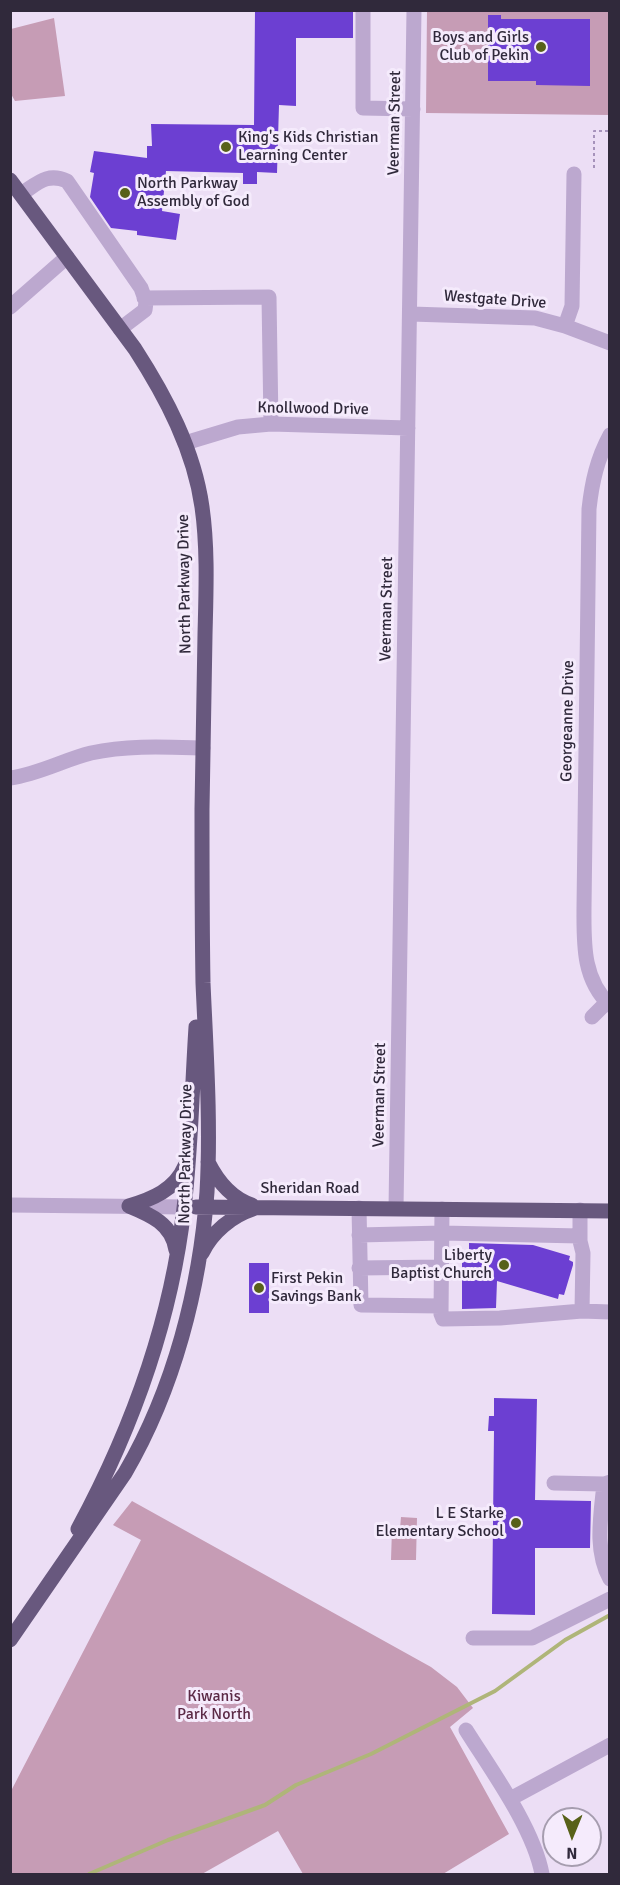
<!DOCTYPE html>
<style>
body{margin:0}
#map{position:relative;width:620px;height:1885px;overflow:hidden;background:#ecdef5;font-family:Signika,sans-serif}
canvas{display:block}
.frame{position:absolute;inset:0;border:12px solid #30293b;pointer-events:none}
.north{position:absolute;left:542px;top:1807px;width:60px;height:60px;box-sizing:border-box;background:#f5ebfc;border:2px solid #a69daf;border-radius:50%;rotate:181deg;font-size:16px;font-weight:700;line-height:24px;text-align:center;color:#30293b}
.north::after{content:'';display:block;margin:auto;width:21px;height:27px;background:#586119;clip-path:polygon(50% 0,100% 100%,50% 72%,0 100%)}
</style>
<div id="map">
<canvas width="620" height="1885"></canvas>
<div class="frame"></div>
<div class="north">N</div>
</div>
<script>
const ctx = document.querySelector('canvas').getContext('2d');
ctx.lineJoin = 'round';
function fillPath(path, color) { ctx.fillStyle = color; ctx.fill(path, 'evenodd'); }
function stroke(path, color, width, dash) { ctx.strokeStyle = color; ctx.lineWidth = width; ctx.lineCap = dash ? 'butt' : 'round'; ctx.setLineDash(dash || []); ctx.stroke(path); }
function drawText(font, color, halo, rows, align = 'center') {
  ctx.font = font + ' Signika,sans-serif'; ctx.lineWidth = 6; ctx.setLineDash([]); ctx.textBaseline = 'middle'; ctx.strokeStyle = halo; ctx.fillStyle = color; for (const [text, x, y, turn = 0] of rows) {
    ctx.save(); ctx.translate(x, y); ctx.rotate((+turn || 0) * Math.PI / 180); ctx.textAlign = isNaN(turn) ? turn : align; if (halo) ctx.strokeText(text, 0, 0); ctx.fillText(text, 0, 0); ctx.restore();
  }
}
fillPath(new Path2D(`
 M427,11H609V115L426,113Z
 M54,18L65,96L15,101L11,94V29Z
 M132,1501L431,1667L457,1687L473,1708L450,1727L509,1834L443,1874H303L278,1831L202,1874H11V1791L141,1540L113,1525Z
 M401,1517L417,1518L416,1560H391L392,1529H400Z`), '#c69cb5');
stroke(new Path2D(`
 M89,1874L168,1840L265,1805L296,1785L371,1754L495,1691L565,1640L610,1615`), '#afb579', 4);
fillPath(new Path2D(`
 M255,10H353V38H296V106L279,105L277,173L257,172V184H243V173L166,171L162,211L180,214L176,240L137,235V231L111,228L90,197L94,173L90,172L94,151L147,158V146H152L151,124L254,125Z
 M488,15H501V19H590V86L536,85V81H488Z
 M469,1243L533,1245L570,1256L569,1260L573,1262V1265L564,1295L559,1294L558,1299L497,1281L496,1308L462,1309V1251H469Z
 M249,1263H269V1313H249Z
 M494,1398L537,1399L535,1500L591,1501L590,1548H535V1615L492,1614L494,1431H488L489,1416H494Z`), '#6c3fd2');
stroke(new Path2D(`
 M594,168V131H610`), '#a692bb', 2, [3, 3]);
stroke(new Path2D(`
 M363,10V108L413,109
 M21,194C37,184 47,172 67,181L141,288L146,302L145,310L120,329
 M144,298L269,297L271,424
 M10,307L67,257
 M411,314L535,318L565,326L610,343
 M565,326L572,306L574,174
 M610,435C597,459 592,482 589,509L584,908C584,942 582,979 610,1005
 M185,443L238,427L271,424L408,428
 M10,778C39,774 63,760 91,753C128,745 165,747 203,748
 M592,1017L607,1002
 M10,1205L184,1207
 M359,1208L361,1305L441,1306
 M396,1208L414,10
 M442,1209L441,1314L443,1319L500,1318L582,1311L610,1312
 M580,1210V1241L583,1253L582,1311
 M359,1235L442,1233L580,1236
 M359,1268L442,1267
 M610,1482L604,1484C601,1515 594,1550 610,1579
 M554,1483L604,1484
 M473,1638H532L610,1599
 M466,1730C491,1770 533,1827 542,1874
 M510,1799L610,1745`), '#bca8cf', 15);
stroke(new Path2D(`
 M10,180L135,349C166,397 194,450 202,507C208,549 206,593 205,635C204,693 203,751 202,809C202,867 202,925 203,983C206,1051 211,1124 207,1192C200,1288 174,1389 125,1473L10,1640
 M208,1162C218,1182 231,1198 252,1205
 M129,1206C152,1199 175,1190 185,1166
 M129,1206C151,1215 172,1224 176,1250
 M196,1207L610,1211
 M202,1253C212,1232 232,1216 253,1209
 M78,1529C132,1429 171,1322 184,1208C191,1149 192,1088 196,1027`), '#68587e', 15);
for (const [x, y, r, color] of [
 [541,47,6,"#586119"],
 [226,147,6,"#586119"],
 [125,193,6,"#586119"],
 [504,1265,6,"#586119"],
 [259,1288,6,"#586119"],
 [516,1523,6,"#586119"]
]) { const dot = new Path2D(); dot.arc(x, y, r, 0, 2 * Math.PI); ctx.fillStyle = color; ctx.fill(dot); stroke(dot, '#f5ebfc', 2); }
drawText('16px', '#30293b', '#f5ebfc', [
 ["Boys and Girls",529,38],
 ["Club of Pekin",529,56],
 ["King's Kids Christian",238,138,"left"],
 ["Learning Center",238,156,"left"],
 ["North Parkway",137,184,"left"],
 ["Assembly of God",137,202,"left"],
 ["Liberty",492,1256],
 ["Baptist Church",492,1274],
 ["First Pekin",271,1279,"left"],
 ["Savings Bank",271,1297,"left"],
 ["L E Starke",504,1514],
 ["Elementary School",504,1532]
], 'right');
drawText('16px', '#30293b', '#f5ebfc', [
 ["Veerman Street",395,123,-89],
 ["Westgate Drive",495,300,4],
 ["Knollwood Drive",313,409,1],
 ["North Parkway Drive",185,584,-91],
 ["Veerman Street",387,609,-89],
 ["Georgeanne Drive",568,721,-89],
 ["Veerman Street",380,1095,-89],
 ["North Parkway Drive",186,1154,-89],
 ["Sheridan Road",310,1189]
]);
drawText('16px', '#5c2a46', '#f5ebfc', [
 ["Kiwanis",214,1697],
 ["Park North",214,1715]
]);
</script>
